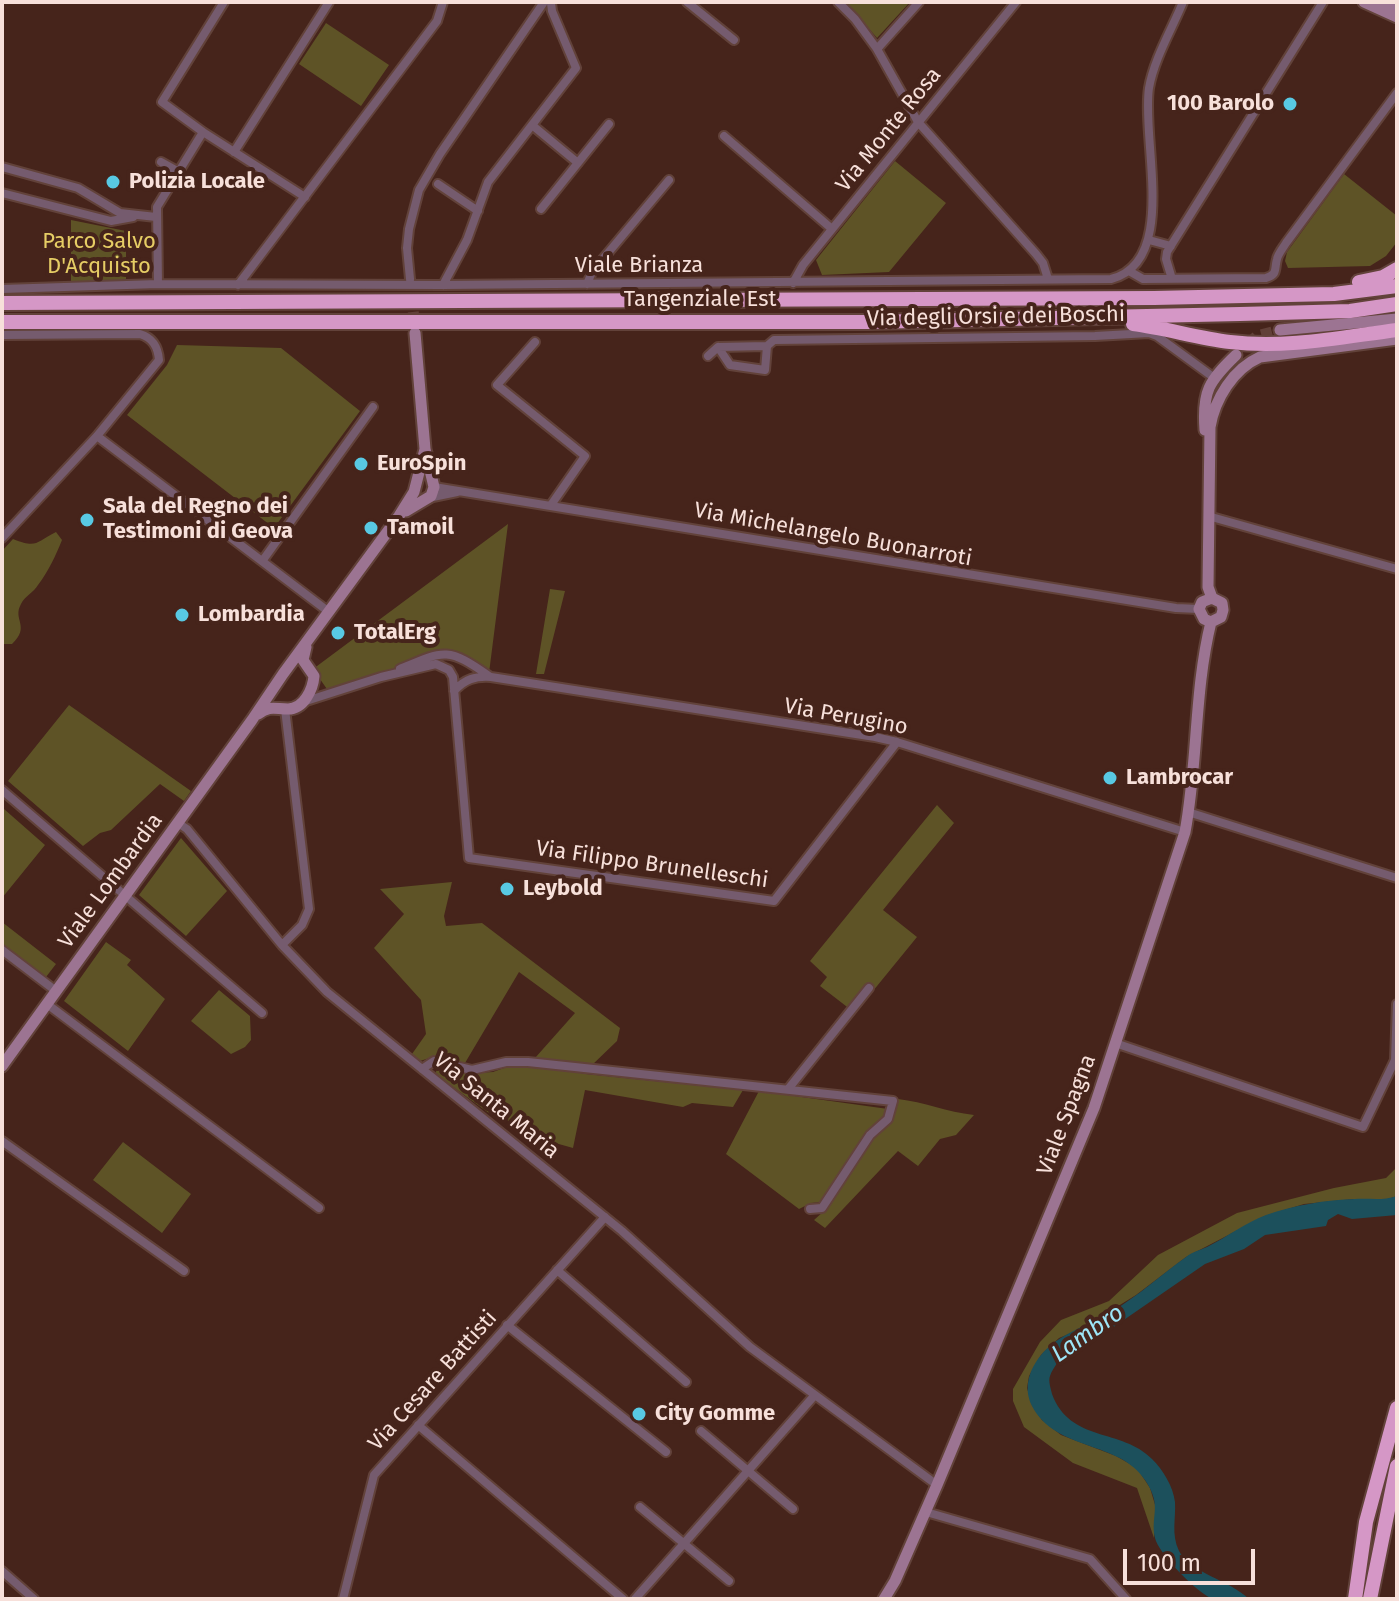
<!DOCTYPE html>
<style>
body{margin:0}
#map{position:relative;width:1399px;height:1601px;overflow:hidden;background:#46241b;font-family:"Fira Sans",sans-serif}
canvas{display:block}
.frame{position:absolute;inset:0;border:4px solid #f7e0da;pointer-events:none}
.scale{position:absolute;left:1123px;top:1549px;width:132px;height:36px;box-sizing:border-box;border:4px solid #f7e0da;border-top:0;padding-left:10px;font-size:24px;line-height:28px;white-space:nowrap;color:#f7e0da;-webkit-text-stroke:6px #46241b;paint-order:stroke}
</style>
<div id="map">
<canvas width="1399" height="1601"></canvas>
<div class="frame"></div>
<div class="scale">100 m</div>
</div>
<script>
const ctx = document.querySelector('canvas').getContext('2d');
ctx.lineJoin = 'round';
function fillPath(path, color) { ctx.fillStyle = color; ctx.fill(path, 'evenodd'); }
function stroke(path, color, width, dash) { ctx.strokeStyle = color; ctx.lineWidth = width; ctx.lineCap = dash ? 'butt' : 'round'; ctx.setLineDash(dash || []); ctx.stroke(path); }
function drawText(font, color, halo, rows, align = 'center') {
  ctx.font = font + ' "Fira Sans",sans-serif'; ctx.lineWidth = 8; ctx.setLineDash([]); ctx.textBaseline = 'middle'; ctx.strokeStyle = halo; ctx.fillStyle = color; for (const [text, x, y, turn = 0] of rows) {
    ctx.save(); ctx.translate(x, y); ctx.rotate((+turn || 0) * Math.PI / 180); ctx.textAlign = isNaN(turn) ? turn : align; if (halo) ctx.strokeText(text, 0, 0); ctx.fillText(text, 0, 0); ctx.restore();
  }
}
fillPath(new Path2D(`
 M850,2H910L877,38L848,5Z
 M326,23L389,65L361,106L299,64Z
 M895,161L946,203L889,272L822,275L816,260Z
 M1344,174L1397,216V242L1386,256L1370,266L1288,268L1285,261L1287,252Z
 M71,220L126,231V282L71,283Z
 M177,345L281,348L360,411L274,528L127,415L167,365Z
 M508,524L489,673L445,654L329,692L313,669Z
 M56,532L62,540C56,555 48,572 38,585C34,592 24,597 21,604C12,620 31,626 12,644H2V551L13,539C38,549 35,542 56,532Z
 M550,589L565,591L544,674H536Z
 M69,705L191,791L184,801L160,784L111,830L100,833L83,846L8,781Z
 M937,805L954,823L883,910L917,937L855,1013L820,986L827,977L810,961Z
 M4,809L45,845L2,898V811Z
 M181,838L227,891L186,936L139,895Z
 M452,882L444,916L446,926L482,923L620,1028L617,1041L591,1066L535,1058L575,1013L519,972L465,1063L436,1056L420,1061L412,1054L426,1034L421,1000L374,948L404,914L380,889Z
 M2,922L56,964L46,977L2,945Z
 M106,942L131,960L127,965L165,999L128,1051L64,1001Z
 M219,990L250,1016L251,1040L245,1047L231,1054L191,1021Z
 M439,1065L474,1073L493,1072L512,1065L549,1067L586,1074L743,1090L733,1107L692,1103L683,1107L585,1090L573,1148L516,1132L511,1121H500L435,1074Z
 M759,1091L888,1109L886,1116L866,1133L821,1202L811,1203L799,1209L726,1154Z
 M898,1099C924,1102 947,1112 974,1115L956,1135L940,1139L918,1166L898,1151L825,1228L814,1220L824,1211L874,1137L892,1121Z
 M123,1142L191,1194L162,1233L93,1180Z
 M1397,1167V1196L1385,1200L1354,1199L1304,1204L1265,1216L1186,1257L1136,1295L1081,1329L1059,1338L1041,1355L1029,1376L1027,1388L1032,1405L1042,1420L1061,1435L1116,1456L1137,1468L1150,1488L1156,1508L1154,1538L1137,1488L1073,1463L1024,1427L1013,1401V1389L1040,1342L1061,1320L1109,1301L1158,1255L1237,1213L1334,1188L1386,1178Z`), '#5e5326');
fillPath(new Path2D(`
 M1397,1196V1215L1352,1219L1338,1214L1328,1220L1326,1226L1265,1235L1244,1249L1205,1264L1086,1346L1067,1350C1062,1357 1053,1367 1050,1376C1048,1381 1051,1389 1052,1394C1070,1443 1122,1428 1152,1459C1163,1470 1173,1486 1175,1502C1176,1519 1171,1534 1179,1551C1189,1572 1231,1581 1249,1599C1238,1599 1223,1601 1213,1599C1198,1594 1158,1553 1155,1538C1150,1515 1163,1507 1145,1480C1119,1440 1056,1452 1032,1406C1023,1388 1029,1370 1041,1355C1058,1334 1089,1325 1113,1311C1139,1295 1161,1275 1186,1257C1192,1252 1200,1250 1207,1247C1227,1237 1245,1223 1266,1215C1294,1205 1326,1200 1355,1199C1371,1198 1382,1201 1397,1196Z`), '#1c505c');
stroke(new Path2D(`
 M410,279L415,330
 M1248,344L1257,336L1280,330`), '#614038', 11, [11, 5.5]);
const street = new Path2D(`
 M224,2L162,102L203,132L305,197
 M687,2L734,40
 M838,2L855,19L877,49L918,122L1036,254L1043,263L1048,279
 M877,49L919,2
 M532,125L578,163
 M724,136L832,229
 M234,152L329,2
 M161,162L179,172
 M2,167L78,188L120,213L156,217
 M438,184L478,211
 M2,193L111,221L133,217
 M541,209L609,124
 M1149,240L1171,246
 M1129,271L1143,279L1266,278C1278,274 1274,270 1277,259C1278,254 1283,248 1286,243L1397,93
 M410,279L407,248L409,229L419,190L440,154L544,2
 M1172,279L1166,259L1167,252L1323,2
 M793,283L803,265L1016,2
 M158,284L157,207L203,132
 M587,284L592,272L669,180
 M238,285L437,21L443,2
 M443,285L467,240L488,182L576,68L552,11L551,3
 M2,289L158,284L443,285L1111,279C1179,262 1141,140 1149,88C1154,59 1172,29 1183,2
 M2,335L140,334C153,338 158,347 159,360L97,436L2,538
 M535,342L497,385L585,456L551,505
 M718,347L730,365L765,370L767,346
 M708,356L718,347L767,346L774,340L1095,336L1149,333L1157,336L1213,377
 M97,436L329,612
 M434,487L1176,608L1199,609
 M428,498L457,492
 M1208,516L1397,569
 M263,560L373,407
 M400,669C444,650 448,647 489,676
 M454,691C465,679 475,676 491,677L875,737L897,742L1185,832
 M303,702L381,677L436,664L449,670L453,677L469,858L774,901L897,742
 M2,790L262,1013
 M1188,812L1397,878
 M178,823L187,829L282,945L327,992L622,1231L750,1347L937,1485
 M282,945L302,925L309,909L285,709
 M2,950L56,991
 M47,1004L319,1208
 M1115,1043L1363,1127L1395,1060L1397,1004
 M422,1069L434,1061L472,1070L506,1062H528L893,1101L888,1119L870,1135L822,1208L810,1209
 M789,1088L869,988
 M2,1141L184,1271
 M557,1270L686,1382
 M507,1325L666,1452
 M418,1425L623,1599
 M701,1431L793,1509
 M640,1507L729,1581
 M926,1512L1090,1559L1126,1599
 M2,1571L34,1599
 M343,1599L374,1475L605,1217
 M635,1599L814,1396`);
const secondary = new Path2D(`
 M1364,2L1397,17
 M1385,2L1397,7
 M1280,330L1397,319
 M1205,430C1202,391 1209,381 1236,355
 M406,511L431,496L434,487L425,449L415,333
 M1211,622L1221,617L1223,610L1222,603L1212,598L1208,587L1210,427C1215,399 1233,369 1260,357L1397,339
 M1211,622L1204,619L1199,609L1202,602L1212,598
 M258,714C270,705 275,709 288,709C304,709 313,689 314,676L303,660L306,647
 M2,1066L252,720L283,674L399,516L414,492L425,449
 M884,1599L895,1581L937,1485L1094,1108L1185,832C1198,763 1194,691 1211,622`);
const highway = new Path2D(`
 M1359,282L1383,277L1397,269
 M2,303L1154,298L1334,294L1397,286
 M2,322H868L1240,314L1350,311L1397,304
 M1133,324C1165,328 1197,338 1230,342C1286,349 1342,337 1397,330
 M1355,1599L1366,1522L1397,1408
 M1370,1599L1397,1466`);
stroke(street, '#62423a', 12);
stroke(secondary, '#62423a', 15);
stroke(highway, '#62423a', 18);
stroke(street, '#755b6e', 8);
stroke(secondary, '#9c7492', 11);
stroke(highway, '#d597c6', 14);
for (const [x, y, r, color] of [
 [1290,104,8,"#58c9e3"],
 [113,182,8,"#58c9e3"],
 [361,464,8,"#58c9e3"],
 [87,520,8,"#58c9e3"],
 [371,528,8,"#58c9e3"],
 [182,615,8,"#58c9e3"],
 [338,633,8,"#58c9e3"],
 [1110,778,8,"#58c9e3"],
 [507,889,8,"#58c9e3"],
 [639,1414,8,"#58c9e3"]
]) { const dot = new Path2D(); dot.arc(x, y, r, 0, 2 * Math.PI); ctx.fillStyle = color; ctx.fill(dot); stroke(dot, '#46241b', 3); }
drawText('bold 22px', '#f7e0da', '#46241b', [
 ["100 Barolo",1274,104,"right"],
 ["Polizia Locale",129,182],
 ["EuroSpin",377,464],
 ["Sala del Regno dei",103,507],
 ["Testimoni di Geova",103,532],
 ["Tamoil",387,528],
 ["Lombardia",198,615],
 ["TotalErg",354,633],
 ["Lambrocar",1126,778],
 ["Leybold",523,889],
 ["City Gomme",655,1414]
], 'left');
drawText('22px', '#f7e0da', '#46241b', [
 ["Via Monte Rosa",889,130,-51],
 ["Viale Brianza",639,266],
 ["Tangenziale Est",700,300],
 ["Via degli Orsi e dei Boschi",996,317,-1],
 ["Via Michelangelo Buonarroti",833,535,10],
 ["Via Perugino",846,717,10],
 ["Via Filippo Brunelleschi",652,865,8],
 ["Viale Lombardia",111,881,-54],
 ["Via Santa Maria",496,1106,39],
 ["Viale Spagna",1067,1115,-69],
 ["Via Cesare Battisti",433,1381,-48]
]);
drawText('22px', '#e6cd65', '#46241b', [
 ["Parco Salvo",99,242],
 ["D'Acquisto",99,267]
]);
drawText('italic 24px', '#9de6f8', '#46241b', [
 ["Lambro",1088,1334,-35]
]);
</script>
